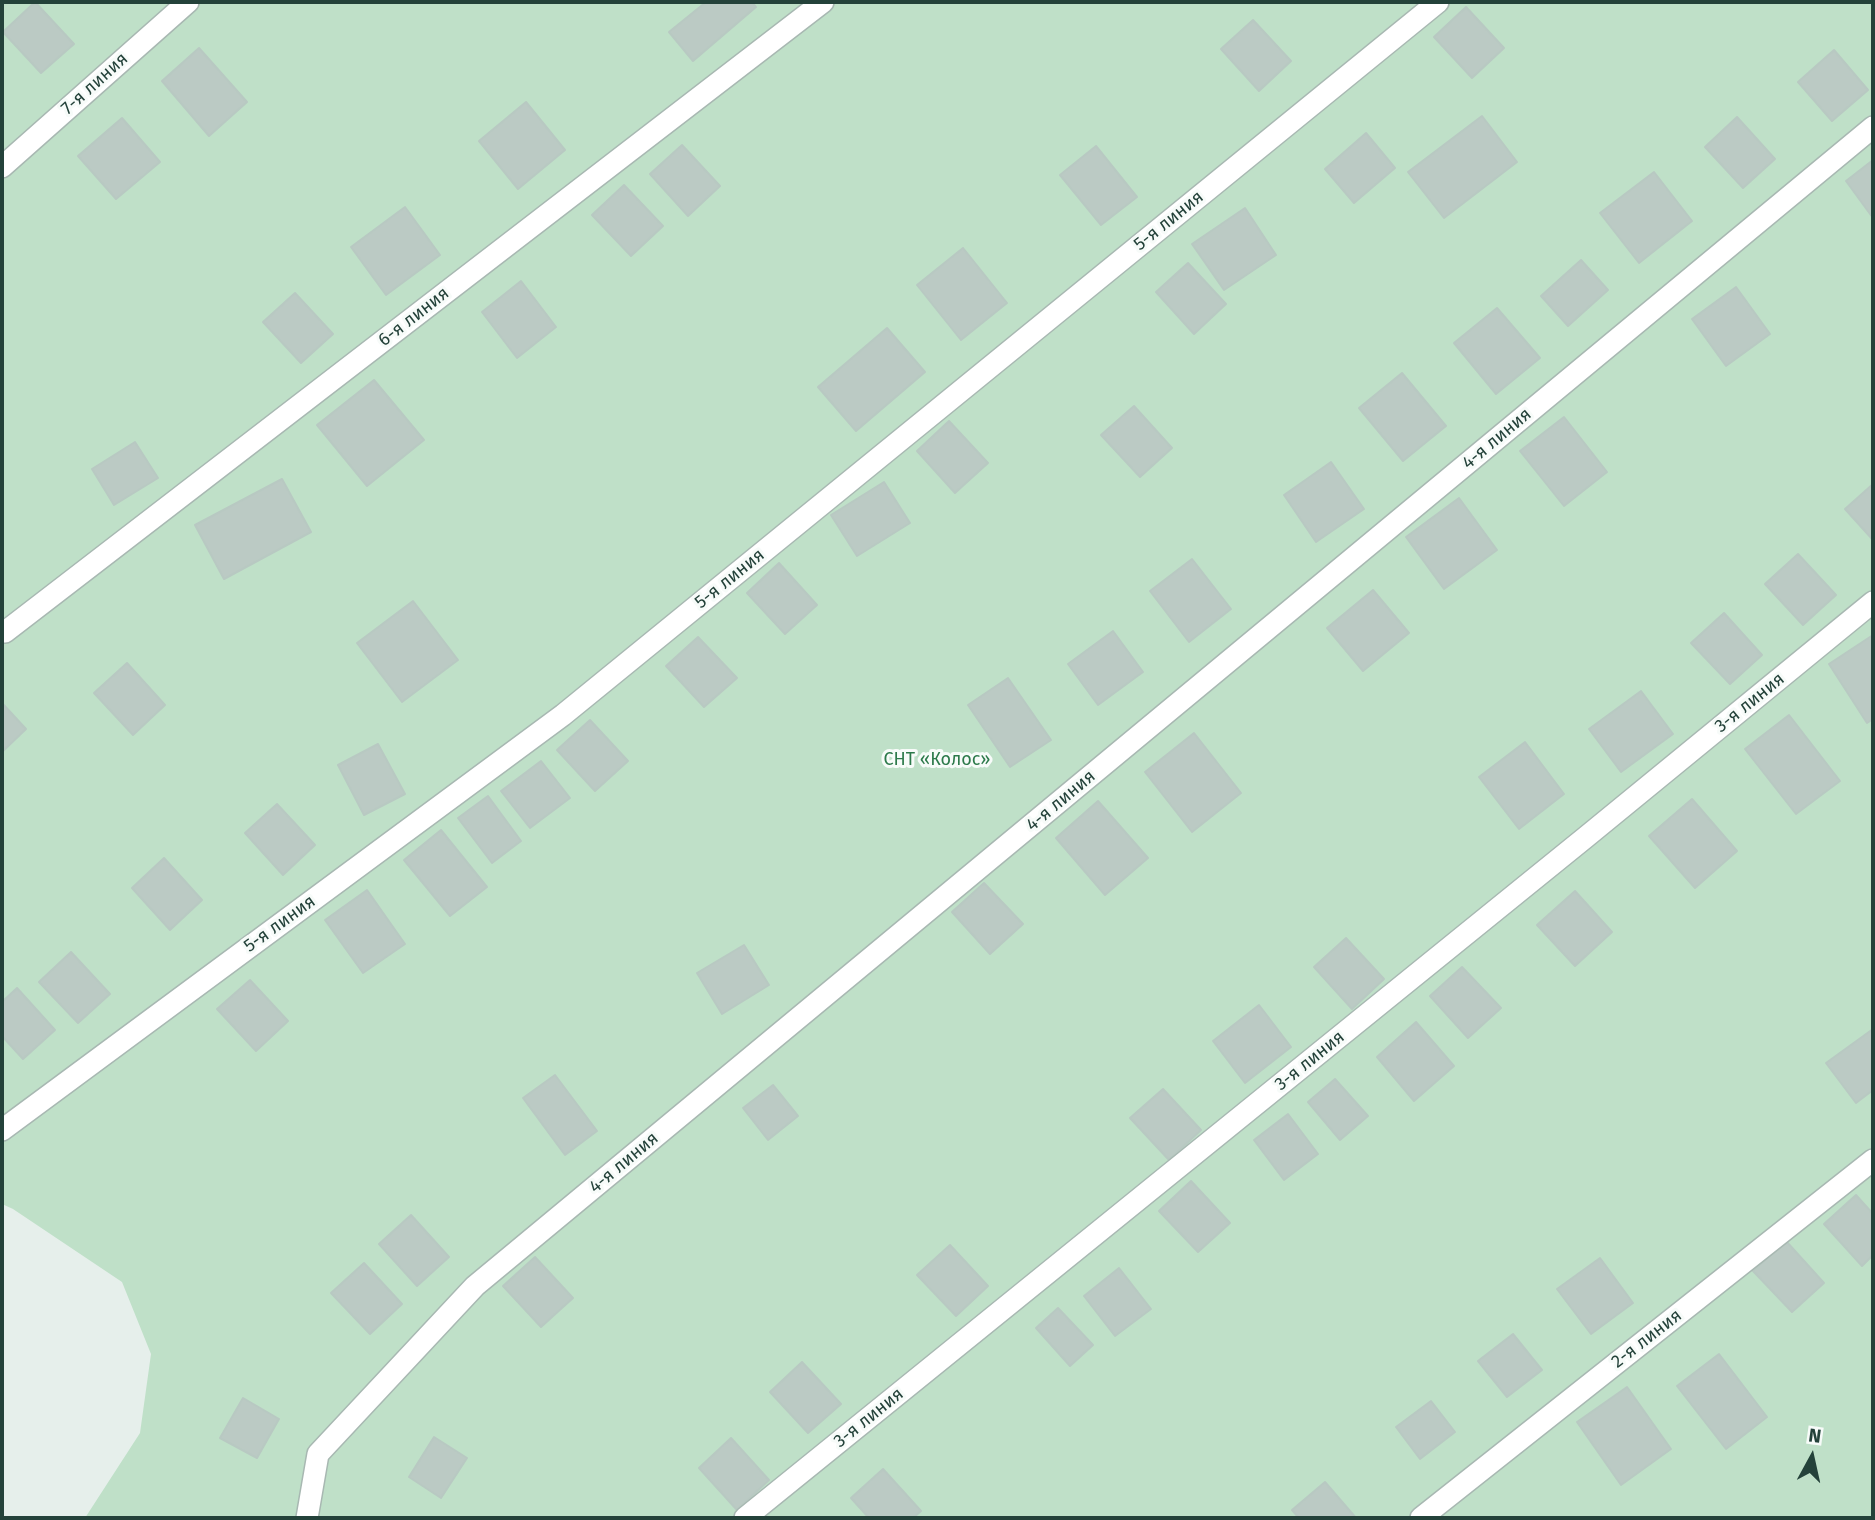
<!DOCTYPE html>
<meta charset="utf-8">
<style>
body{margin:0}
#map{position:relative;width:1875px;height:1520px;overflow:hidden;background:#e6efeb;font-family:"Fira Sans",sans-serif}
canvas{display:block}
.frame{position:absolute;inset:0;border:4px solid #24423a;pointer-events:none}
.north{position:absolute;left:1777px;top:1422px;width:70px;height:70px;-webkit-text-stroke:5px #f7fbf9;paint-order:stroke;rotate:8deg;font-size:19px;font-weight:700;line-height:28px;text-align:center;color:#24423a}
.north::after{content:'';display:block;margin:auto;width:24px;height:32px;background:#24423a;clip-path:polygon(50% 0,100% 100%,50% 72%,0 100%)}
</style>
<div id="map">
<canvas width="1875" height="1520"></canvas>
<div class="frame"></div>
<div class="north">N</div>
</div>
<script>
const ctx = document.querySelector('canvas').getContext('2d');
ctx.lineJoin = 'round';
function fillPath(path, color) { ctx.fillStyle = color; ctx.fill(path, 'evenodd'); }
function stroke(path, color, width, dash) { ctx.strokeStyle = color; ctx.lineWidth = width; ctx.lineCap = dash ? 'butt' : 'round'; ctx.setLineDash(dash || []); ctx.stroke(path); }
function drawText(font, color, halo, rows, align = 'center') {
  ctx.font = font + ' "Fira Sans",sans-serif'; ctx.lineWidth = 6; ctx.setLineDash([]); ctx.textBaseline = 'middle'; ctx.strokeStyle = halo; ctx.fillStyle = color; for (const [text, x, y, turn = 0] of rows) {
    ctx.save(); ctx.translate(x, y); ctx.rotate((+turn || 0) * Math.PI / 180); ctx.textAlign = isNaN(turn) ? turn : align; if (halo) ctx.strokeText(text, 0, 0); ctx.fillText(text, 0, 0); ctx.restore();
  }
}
fillPath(new Path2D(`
 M2,2H1873V1518H85L140,1433L151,1354L122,1282L13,1209L2,1204Z`), '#bfe0c8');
const building = new Path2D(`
 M35,2L74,44L41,73L3,32Z
 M706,2H752L756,7L693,61L669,32Z
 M1466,7L1504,48L1472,78L1434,37Z
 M1253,20L1291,61L1259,91L1221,49Z
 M199,48L247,102L209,136L162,81Z
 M1834,50L1868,90L1832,121L1798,82Z
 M526,102L565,150L518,189L479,141Z
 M1482,116L1517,162L1444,218L1408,172Z
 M1737,117L1775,159L1743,188L1705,147Z
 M122,118L160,162L116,199L78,156Z
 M1366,133L1395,168L1354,203L1325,169Z
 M682,145L720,186L688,216L650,174Z
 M1096,146L1137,197L1101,225L1060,175Z
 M1873,160V218L1846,181Z
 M1654,172L1692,221L1639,263L1600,213Z
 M624,185L663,226L631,256L592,215Z
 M405,207L440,255L386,295L351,247Z
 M1245,208L1276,255L1224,290L1192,244Z
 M963,248L1007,303L961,340L917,285Z
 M1581,260L1608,290L1568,326L1541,296Z
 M1188,263L1226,304L1194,334L1156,292Z
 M521,281L556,327L517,358L482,312Z
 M1736,287L1770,334L1726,366L1692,319Z
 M295,293L333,334L301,363L263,322Z
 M1497,308L1540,358L1496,394L1454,343Z
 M887,328L925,372L856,431L818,387Z
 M1402,373L1446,426L1403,461L1359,408Z
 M374,380L424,440L367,486L317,425Z
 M1134,406L1172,448L1140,477L1101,435Z
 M1564,417L1607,472L1564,506L1520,451Z
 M949,421L988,463L955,493L917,451Z
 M135,442L158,478L114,505L92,469Z
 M1331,462L1364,509L1316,542L1284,495Z
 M282,479L311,532L224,579L195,525Z
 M884,482L910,523L857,556L831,515Z
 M1873,484V540L1845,509Z
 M1459,498L1497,550L1444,589L1406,537Z
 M1798,554L1836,595L1803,625L1765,584Z
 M1192,559L1231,609L1189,642L1150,591Z
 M779,563L817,605L785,634L747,593Z
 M1373,590L1409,633L1363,671L1327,628Z
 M413,601L458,660L402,702L357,643Z
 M1724,613L1762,655L1730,684L1691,643Z
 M1113,631L1143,672L1098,705L1068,664Z
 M1873,635V719L1867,723L1829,664Z
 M698,637L737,678L704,707L666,666Z
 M127,663L165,705L133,735L94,693Z
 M1008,678L1051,740L1010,767L968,705Z
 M1641,691L1673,734L1621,772L1589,729Z
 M2,703L26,729L2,752Z
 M1789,715L1840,781L1796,814L1745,749Z
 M590,720L628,761L595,791L557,750Z
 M1194,733L1241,793L1192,832L1145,772Z
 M1525,742L1564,794L1519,829L1479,777Z
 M378,744L405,794L364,815L338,765Z
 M541,761L570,798L530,828L501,791Z
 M488,796L521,841L492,863L458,818Z
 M1692,799L1737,851L1695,888L1649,836Z
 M1098,801L1148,858L1105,895L1056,838Z
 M277,804L315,845L283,875L245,833Z
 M441,830L487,887L450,916L404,860Z
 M164,858L202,900L170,930L132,888Z
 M984,883L1023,924L990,954L952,912Z
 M367,890L405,944L363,973L325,920Z
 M1575,891L1612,932L1575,966L1537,925Z
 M1346,938L1384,979L1352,1009L1314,967Z
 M744,945L769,985L722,1014L697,973Z
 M71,952L110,994L78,1023L39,982Z
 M1462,967L1501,1008L1468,1038L1430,996Z
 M250,980L288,1021L256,1051L217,1009Z
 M17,988L55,1030L23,1059L2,1036V1002Z
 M1259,1005L1291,1047L1245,1083L1213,1041Z
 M1416,1022L1454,1066L1414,1101L1377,1057Z
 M1873,1029V1090L1856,1103L1826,1063Z
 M555,1075L597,1131L565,1155L523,1098Z
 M1335,1079L1368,1116L1340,1140L1308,1102Z
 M773,1085L798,1116L768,1140L743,1108Z
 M1163,1089L1201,1130L1169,1160L1130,1118Z
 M1288,1114L1318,1154L1284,1180L1254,1140Z
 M1191,1181L1230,1223L1198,1252L1159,1211Z
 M1856,1195L1873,1214V1255L1862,1266L1824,1224Z
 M411,1215L449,1257L417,1286L379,1244Z
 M1786,1241L1824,1283L1792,1312L1753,1271Z
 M950,1245L988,1286L956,1316L917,1275Z
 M535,1257L573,1298L541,1327L503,1286Z
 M1600,1258L1633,1303L1591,1334L1557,1289Z
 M364,1263L402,1304L370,1334L331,1293Z
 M1119,1268L1151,1309L1115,1336L1084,1296Z
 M1058,1308L1093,1345L1070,1366L1036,1328Z
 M1513,1334L1542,1370L1507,1397L1478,1361Z
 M1719,1354L1767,1417L1726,1449L1677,1386Z
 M802,1362L841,1404L808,1433L770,1392Z
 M1627,1387L1671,1449L1621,1485L1577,1422Z
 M243,1398L279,1419L257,1458L220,1438Z
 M1431,1401L1455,1432L1420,1459L1396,1427Z
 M434,1437L467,1458L441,1498L409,1477Z
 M731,1438L769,1480L737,1510L699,1468Z
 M883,1469L921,1511L913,1518H869L851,1498Z
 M1325,1482L1356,1518H1299L1292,1510Z`);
fillPath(building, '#bbcac4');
stroke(building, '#b8c9c2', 2);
const minor = new Path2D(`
 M2,167L188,2
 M5,632L823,2
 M2,1130L563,715L1438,2
 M307,1518L318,1454L475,1286L1873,127
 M745,1518L1586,837L1873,602
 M1421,1518L1873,1160`);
stroke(minor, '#a8b8b2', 24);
stroke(minor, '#fff', 21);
drawText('18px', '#24423a', '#f7fbf9', [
 ["7-я линия",95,84,-42],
 ["5-я линия",1169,221,-39],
 ["6-я линия",414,317,-38],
 ["4-я линия",1497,439,-40],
 ["5-я линия",730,579,-39],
 ["3-я линия",1750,703,-39],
 ["4-я линия",1061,801,-40],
 ["5-я линия",280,924,-36],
 ["3-я линия",1310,1061,-39],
 ["4-я линия",624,1163,-40],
 ["2-я линия",1647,1339,-38],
 ["3-я линия",869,1418,-39]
]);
drawText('18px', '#2d7a4b', '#f7fbf9', [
 ["СНТ «Колос»",937,760]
]);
</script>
